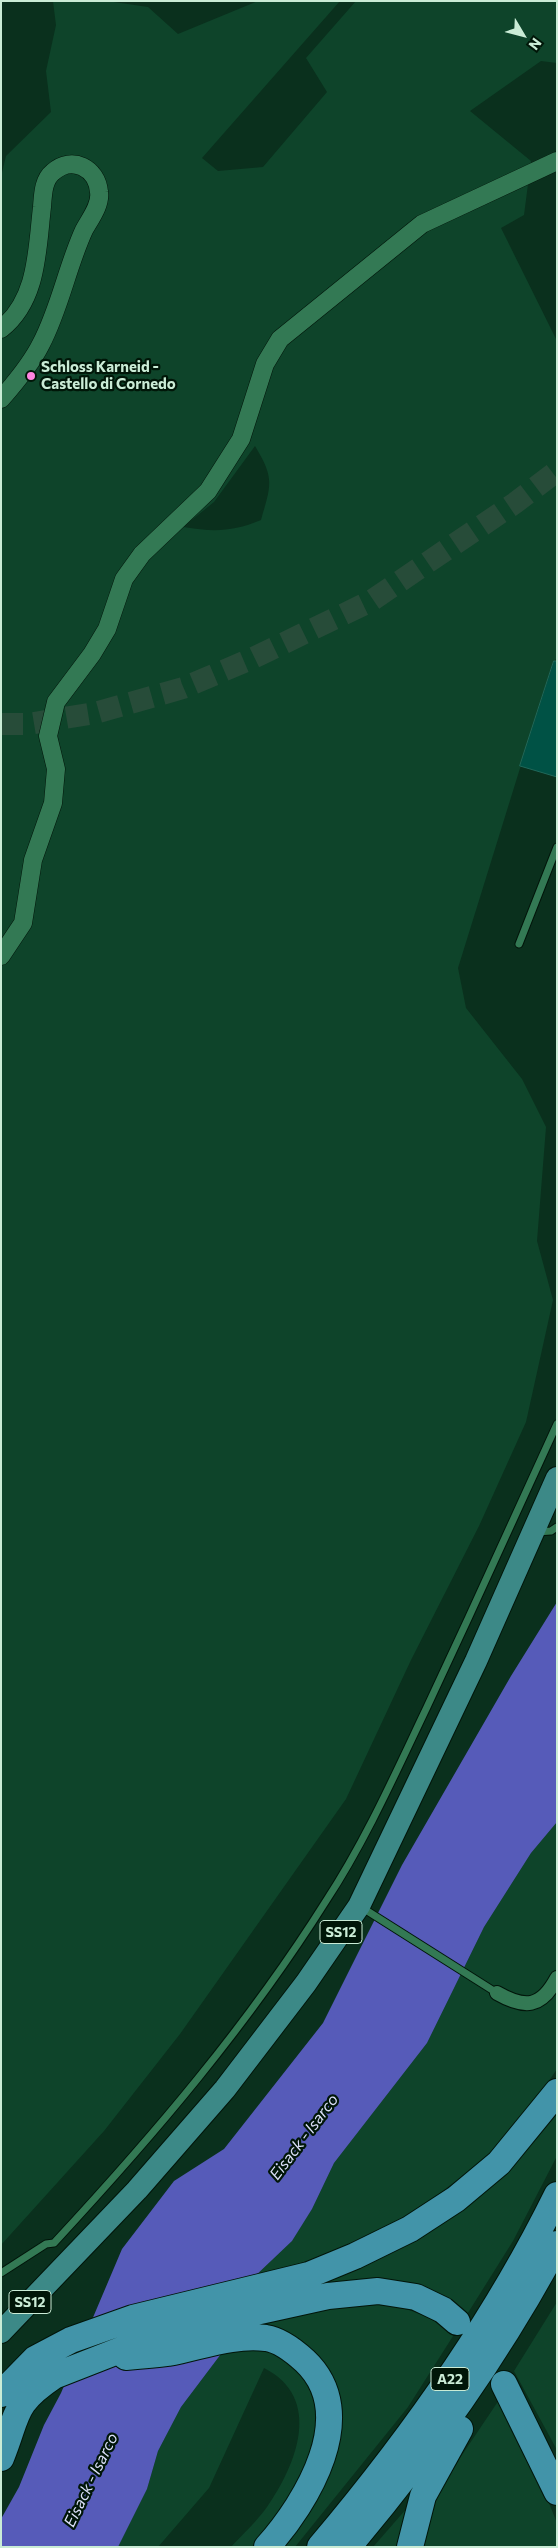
<!DOCTYPE html>
<style>
body{margin:0}
#map{position:relative;width:558px;height:2548px;overflow:hidden;background:#0a301d;font-family:Commissioner,sans-serif}
canvas{display:block}
.frame{position:absolute;inset:0;border:2px solid #caecd6;pointer-events:none}
.north{position:absolute;left:498px;top:10px;width:50px;height:50px;-webkit-text-stroke:4px #001608;paint-order:stroke;rotate:127deg;font-size:14px;font-weight:700;line-height:20px;text-align:center;color:#caecd6}
.north::after{content:'';display:block;margin:auto;width:18px;height:22px;background:#caecd6;clip-path:polygon(50% 0,100% 100%,50% 72%,0 100%)}
</style>
<div id="map">
<canvas width="558" height="2548"></canvas>
<div class="frame"></div>
<div class="north">N</div>
</div>
<script>
const ctx = document.querySelector('canvas').getContext('2d');
ctx.lineJoin = 'round';
function fillPath(path, color) { ctx.fillStyle = color; ctx.fill(path, 'evenodd'); }
function stroke(path, color, width, dash) { ctx.strokeStyle = color; ctx.lineWidth = width; ctx.lineCap = dash ? 'butt' : 'round'; ctx.setLineDash(dash || []); ctx.stroke(path); }
function drawText(font, color, halo, rows, align = 'center') {
  ctx.font = font + ' Commissioner,sans-serif'; ctx.lineWidth = 4.5; ctx.setLineDash([]); ctx.textBaseline = 'middle'; ctx.strokeStyle = halo; ctx.fillStyle = color; for (const [text, x, y, turn = 0] of rows) {
    ctx.save(); ctx.translate(x, y); ctx.rotate((+turn || 0) * Math.PI / 180); ctx.textAlign = isNaN(turn) ? turn : align; if (halo) ctx.strokeText(text, 0, 0); ctx.fillText(text, 0, 0); ctx.restore();
  }
}
fillPath(new Path2D(`
 M53,1H107L148,7L178,34L258,1H340L202,158L218,171L263,167L327,92L306,58L356,1H557V63L541,61L470,111L531,161L524,215L501,228L557,341V658L553,662L458,968L466,1008L522,1079L546,1127L537,1241L553,1300L526,1422L479,1526L411,1660L346,1799L180,2034L104,2131L1,2245V177L6,156L51,112L46,71L56,25ZM255,446C275,479 271,485 261,520C232,532 214,532 183,527L214,502Z
 M557,1822V2069L520,2123L485,2159L404,2220L356,2245L252,2279L292,2241L312,2209L334,2163L427,2043L484,1927L531,1853Z
 M557,2110V2156L513,2241L466,2316L304,2290L357,2269Z
 M557,2302V2450L514,2371Z
 M377,2305C410,2306 427,2317 455,2333L408,2407L295,2547H280L337,2410L258,2327C296,2313 336,2306 377,2305Z
 M241,2347L276,2351L306,2378L320,2417L305,2477L252,2547H231C243,2534 257,2521 267,2507C297,2464 323,2398 264,2368L209,2488L158,2547H118L147,2489L158,2451L181,2407L224,2350Z
 M499,2400L547,2498L557,2523V2547H422L434,2502L460,2458Z
 M414,2500L400,2547H373Z`), '#0e442a');
fillPath(new Path2D(`
 M557,1602V1822L531,1853L484,1927L427,2043L334,2163L312,2209L292,2241L252,2279L224,2350L181,2407L158,2451L147,2489L118,2547H1V2519L19,2487L44,2425L61,2393L122,2249L174,2181L224,2149L323,2023L402,1865L511,1676Z`), '#565bb9');
const building = new Path2D(`
 M554,661H557V777L520,766Z`);
fillPath(building, '#005245');
stroke(building, '#20685a', 1);
stroke(new Path2D(`
 M1,724H28L95,713L183,688L251,659L371,601L515,503L557,471`), '#274c39', 22, [22, 11]);
const service = new Path2D(`
 M519,944L557,847
 M537,1532L551,1531L557,1527
 M361,1907L497,1993
 M1,2273L46,2244L54,2243C154,2135 248,2025 326,1901C366,1840 396,1772 427,1707C471,1613 514,1519 557,1424`);
const minor = new Path2D(`
 M497,1993C525,2009 541,2008 557,1978`);
const tertiary = new Path2D(`
 M1,329C38,300 37,249 42,207C43,195 43,180 53,172C72,155 97,168 99,192C101,205 90,219 84,230C67,267 60,308 41,344C31,364 16,382 1,399
 M1,956L23,923L33,860L53,803L56,769L48,736L56,702L92,654L107,629L124,579L142,554L208,491L241,439L265,364L280,339L422,224L557,161`);
const primary = new Path2D(`
 M1,2332L137,2190L225,2089L306,1983L359,1906L476,1661L557,1478`);
const motorway = new Path2D(`
 M126,2357C140,2356 154,2355 168,2353C201,2347 232,2334 266,2338C280,2340 294,2351 305,2361C361,2414 307,2502 267,2547
 M504,2384L557,2492
 M1,2394L35,2359L71,2340L133,2318L309,2275L355,2256L410,2229L456,2199L499,2163L557,2092
 M1,2458C19,2414 11,2405 54,2376L169,2331L328,2296L378,2291L416,2297L443,2310L457,2322
 M320,2547C412,2438 494,2323 557,2195
 M348,2547C428,2452 499,2353 557,2244
 M410,2547L423,2496L460,2429`);
stroke(service, '#02150a', 9);
stroke(minor, '#02150a', 16);
stroke(tertiary, '#02150a', 19);
stroke(primary, '#02150a', 24);
stroke(motorway, '#02150a', 28);
stroke(service, '#337954', 7);
stroke(minor, '#337954', 14);
stroke(tertiary, '#337954', 18);
stroke(primary, '#3c8987', 22);
stroke(motorway, '#4294a9', 26);
for (const [x, y, r, color] of [
 [31,376,5,"#fe85e0"]
]) { const dot = new Path2D(); dot.arc(x, y, r, 0, 2 * Math.PI); ctx.fillStyle = color; ctx.fill(dot); stroke(dot, '#001608', 2); }
for (const [x, y, w] of [
 [341,1932,42],
 [30,2302,42],
 [450,2379,38]
]) { const box = new Path2D(); box.roundRect(x - w / 2, y - 11.5, w, 23, 4); ctx.fillStyle = '#001608'; ctx.fill(box); stroke(box, '#caecd6', 1); }
drawText('bold 14px', '#caecd6', null, [
 ["SS12",341,1932],
 ["SS12",30,2302],
 ["A22",450,2379]
]);
drawText('bold 15px', '#caecd6', '#001608', [
 ["Schloss Karneid -",41,367],
 ["Castello di Cornedo",41,384]
], 'left');
drawText('italic 16px', '#dadff8', '#001608', [
 ["Eisack - Isarco",304,2137,-53],
 ["Eisack - Isarco",91,2480,-64]
]);
</script>
